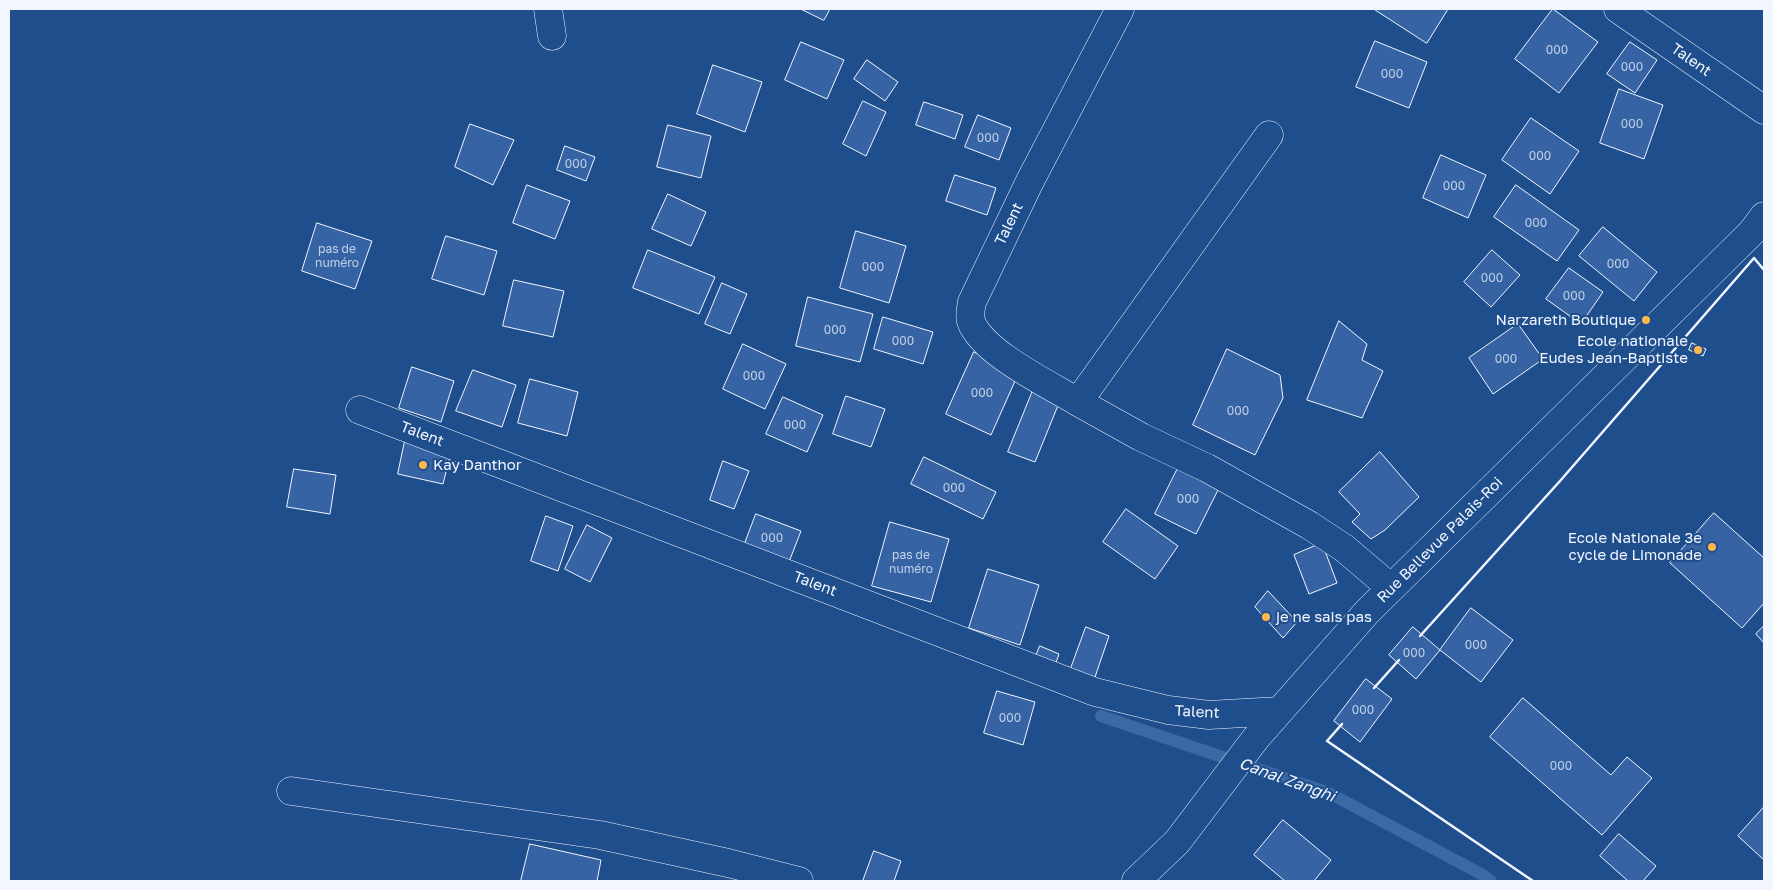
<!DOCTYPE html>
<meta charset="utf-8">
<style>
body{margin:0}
#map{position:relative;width:1773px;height:890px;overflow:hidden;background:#1f4e8c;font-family:"Golos Text",sans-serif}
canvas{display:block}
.frame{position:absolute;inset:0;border:10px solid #f2f6ff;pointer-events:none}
</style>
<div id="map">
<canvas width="1773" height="890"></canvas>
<div class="frame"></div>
</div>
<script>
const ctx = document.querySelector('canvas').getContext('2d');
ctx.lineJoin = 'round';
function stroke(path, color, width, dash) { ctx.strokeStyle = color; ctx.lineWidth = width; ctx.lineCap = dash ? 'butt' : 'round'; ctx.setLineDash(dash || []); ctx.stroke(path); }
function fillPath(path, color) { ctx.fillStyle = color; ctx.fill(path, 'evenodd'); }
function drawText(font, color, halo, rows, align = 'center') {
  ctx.font = font + ' "Golos Text",sans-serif'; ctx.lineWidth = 4; ctx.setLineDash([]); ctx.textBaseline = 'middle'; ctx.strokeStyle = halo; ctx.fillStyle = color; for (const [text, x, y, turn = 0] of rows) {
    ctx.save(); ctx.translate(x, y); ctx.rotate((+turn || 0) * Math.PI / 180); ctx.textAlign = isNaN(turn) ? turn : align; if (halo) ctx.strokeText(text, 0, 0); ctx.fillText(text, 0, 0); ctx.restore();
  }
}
stroke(new Path2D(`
 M1101,716L1329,793L1485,876L1491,881`), '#3b69a3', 12);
const building = new Path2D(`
 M801,9H830L824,20Z
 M1374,9H1448L1427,43Z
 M1553,9L1598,42L1559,93L1515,59Z
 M1375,41L1427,62L1409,108L1356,87Z
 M801,42L844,60L827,99L785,80Z
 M1630,42L1657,60L1635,93L1607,74Z
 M867,60L898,82L885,101L854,79Z
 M713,65L762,82L745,132L697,114Z
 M1619,89L1663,105L1644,159L1600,143Z
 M863,101L886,112L866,156L843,144Z
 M924,102L963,115L955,139L916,125Z
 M978,115L1011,128L999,160L965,147Z
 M1531,118L1579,151L1550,194L1502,160Z
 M470,124L514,140L493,185L455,167Z
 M668,125L711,136L701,178L657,167Z
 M565,146L595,157L586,181L557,170Z
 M1441,155L1486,175L1468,218L1423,198Z
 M955,175L996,188L987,215L946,201Z
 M527,185L570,201L555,239L513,223Z
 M1516,185L1579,230L1557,261L1494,217Z
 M668,194L706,212L691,246L652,229Z
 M317,223L372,241L355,289L302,271Z
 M1603,227L1657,272L1634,301L1579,256Z
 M856,231L906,246L889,303L840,288Z
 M446,236L497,251L484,295L432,279Z
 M648,250L715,277L699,314L633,288Z
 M1492,250L1520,275L1491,307L1464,282Z
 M1569,268L1603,292L1581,324L1546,299Z
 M514,280L564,291L553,337L503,326Z
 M722,283L747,294L730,334L705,324Z
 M808,297L873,314L860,362L796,346Z
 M883,317L933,332L923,364L874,349Z
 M1339,321L1367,344L1362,360L1383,371L1362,418L1307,400Z
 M1518,324L1543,359L1493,394L1469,358Z
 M1692,343L1706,349L1703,356L1689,350Z
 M743,344L786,364L765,409L723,389Z
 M1227,349L1280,375L1283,398L1255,455L1193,425Z
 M974,352L1019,372L991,435L946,414Z
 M412,367L454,381L441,422L399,408Z
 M473,370L516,385L502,427L456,411Z
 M530,379L578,392L567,436L518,423Z
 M1034,388L1061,398L1035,462L1008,452Z
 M846,396L885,409L871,447L833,434Z
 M783,397L823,415L807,452L766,434Z
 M405,441L451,452L443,484L398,474Z
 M1380,452L1419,497L1385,530L1371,539L1352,522L1360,514L1339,492Z
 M924,457L996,492L983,519L911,484Z
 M723,461L749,471L734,509L710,500Z
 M1181,462L1221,484L1196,534L1155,514Z
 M294,469L336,475L330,514L287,507Z
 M1126,509L1178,546L1155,579L1103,542Z
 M1714,513L1764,558V603L1742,628L1670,563Z
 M756,514L801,531L789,562L744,546Z
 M546,516L573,526L558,571L531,561Z
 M890,522L949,539L931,602L872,586Z
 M587,525L612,538L590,582L565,569Z
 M1322,543L1337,583L1309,594L1294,555Z
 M988,569L1039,585L1020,645L969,628Z
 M1268,591L1297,622L1283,638L1255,607Z
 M1471,608L1513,640L1481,682L1440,650Z
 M1764,626V643L1756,634Z
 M1086,627L1109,636L1094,680L1070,671Z
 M1413,627L1440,650L1416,679L1389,655Z
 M1040,646L1059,654L1052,674L1032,666Z
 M1366,679L1392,699L1360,742L1334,721Z
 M997,691L1035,702L1023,745L984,733Z
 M1523,698L1611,775L1627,757L1652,778L1602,835L1490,737Z
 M1764,807V860L1738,836Z
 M1283,820L1331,860L1314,881H1285L1254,855Z
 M1619,834L1656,866L1643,881H1628L1600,856Z
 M530,844L601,860L597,881H521Z
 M874,851L901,861L894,881H863Z`);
fillPath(building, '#3563a3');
stroke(building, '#f2f6ff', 1);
const street = new Path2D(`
 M548,9L552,36
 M1618,9L1764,110
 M1269,135L1078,402L1141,437L1207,468L1309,525L1344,548L1391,588
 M1078,402C1050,385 981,352 971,321C969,316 971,308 972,302L1030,181L1120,9
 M360,410L1095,692L1168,710L1209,715L1279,711
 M291,791L600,835L728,863L799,881
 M1136,881L1177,842L1256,738L1367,612L1752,232L1764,216`);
stroke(street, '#f2f6ff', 29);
stroke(street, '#1f4e8c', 28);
stroke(new Path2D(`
 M1420,636L1560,481L1754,258L1764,270
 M1374,688L1399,660
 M1342,724L1327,741L1533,881`), '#f2f6ff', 2.5);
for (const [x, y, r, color] of [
 [1646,320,5,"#ffb74d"],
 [1698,350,5,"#ffb74d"],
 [423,465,5,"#ffb74d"],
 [1712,547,5,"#ffb74d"],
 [1266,617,5,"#ffb74d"]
]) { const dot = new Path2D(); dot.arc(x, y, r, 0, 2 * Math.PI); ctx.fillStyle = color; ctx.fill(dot); stroke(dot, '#1f4e8c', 2); }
drawText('12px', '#c3d1e8', null, [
 ["000",1557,50],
 ["000",1632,67],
 ["000",1392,74],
 ["000",1632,124],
 ["000",988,138],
 ["000",1540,156],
 ["000",576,164],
 ["000",1454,186],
 ["000",1536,223],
 ["pas de",337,249],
 ["numéro",337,263],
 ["000",1618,264],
 ["000",873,267],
 ["000",1492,278],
 ["000",1574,296],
 ["000",835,330],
 ["000",903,341],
 ["000",1506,359],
 ["000",754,376],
 ["000",982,393],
 ["000",1238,411],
 ["000",795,425],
 ["000",954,488],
 ["000",1188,499],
 ["000",772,538],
 ["pas de",911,555],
 ["numéro",911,569],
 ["000",1476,645],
 ["000",1414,653],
 ["000",1363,710],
 ["000",1010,718],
 ["000",1561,766]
]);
drawText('15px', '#f2f6ff', '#1f4e8c', [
 ["Talent",1691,60,35],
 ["Talent",1009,224,-64],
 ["Talent",422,434,21],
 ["Rue Bellevue Palais-Roi",1440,540,-45],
 ["Talent",815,584,21],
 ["Talent",1197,712,3]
]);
drawText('15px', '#f2f6ff', '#1f4e8c', [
 ["Narzareth Boutique",1636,320],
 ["Ecole nationale",1688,341],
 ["Eudes Jean-Baptiste",1688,358],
 ["Kay Danthor",433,465,"left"],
 ["Ecole Nationale 3e",1702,538],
 ["cycle de Limonade",1702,555],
 ["je ne sais pas",1276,617,"left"]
], 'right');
drawText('italic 16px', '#f2f6ff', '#1f4e8c', [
 ["Canal Zanghi",1287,780,20]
]);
</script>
